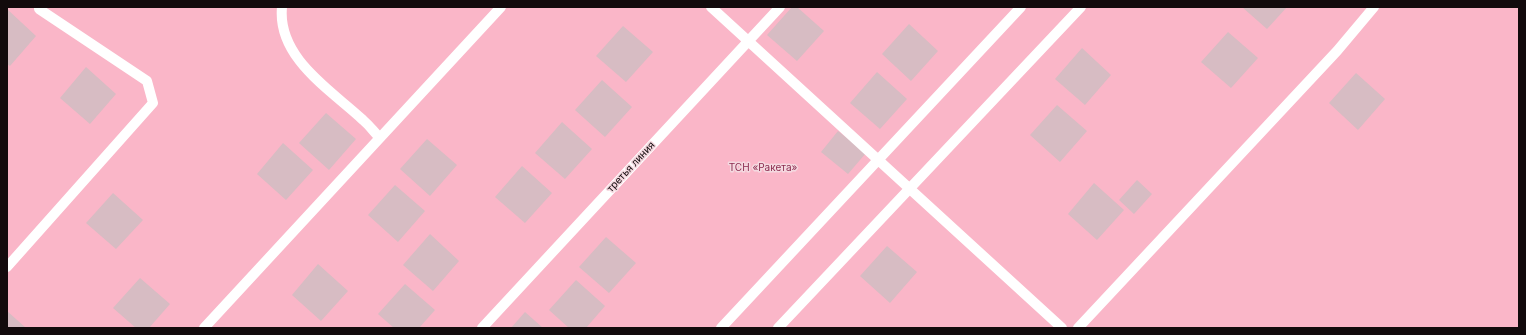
<!DOCTYPE html>
<meta charset="utf-8">
<style>
body{margin:0}
#map{position:relative;width:1526px;height:335px;overflow:hidden;background:#f4d9e0;font-family:Inter,sans-serif}
canvas{display:block}
.frame{position:absolute;inset:0;border:8px solid #120a0c;pointer-events:none}
</style>
<div id="map">
<canvas width="1526" height="335"></canvas>
<div class="frame"></div>
</div>
<script>
const ctx = document.querySelector('canvas').getContext('2d');
ctx.lineJoin = 'round';
function fillPath(path, color) { ctx.fillStyle = color; ctx.fill(path, 'evenodd'); }
function stroke(path, color, width, dash) { ctx.strokeStyle = color; ctx.lineWidth = width; ctx.lineCap = dash ? 'butt' : 'round'; ctx.setLineDash(dash || []); ctx.stroke(path); }
function drawText(font, color, halo, rows, align = 'center') {
  ctx.font = font + ' Inter,sans-serif'; ctx.lineWidth = 3; ctx.setLineDash([]); ctx.textBaseline = 'middle'; ctx.strokeStyle = halo; ctx.fillStyle = color; for (const [text, x, y, turn = 0] of rows) {
    ctx.save(); ctx.translate(x, y); ctx.rotate((+turn || 0) * Math.PI / 180); ctx.textAlign = isNaN(turn) ? turn : align; if (halo) ctx.strokeText(text, 0, 0); ctx.fillText(text, 0, 0); ctx.restore();
  }
}
fillPath(new Path2D(`
 M7,7H1519V328H7Z`), '#fab6c8');
fillPath(new Path2D(`
 M792,7H797L824,31L797,61L767,35Z
 M1242,7H1287L1267,29Z
 M7,9L36,36L10,66L7,64Z
 M909,24L938,51L911,81L882,54Z
 M623,26L653,52L626,82L596,56Z
 M1228,32L1258,58L1231,88L1201,62Z
 M1082,48L1111,75L1085,105L1055,79Z
 M86,67L116,94L90,124L60,98Z
 M877,72L907,99L880,129L850,103Z
 M1356,73L1385,99L1358,130L1329,103Z
 M602,80L632,107L605,137L575,110Z
 M1057,105L1087,131L1060,162L1030,135Z
 M326,113L356,139L329,170L299,143Z
 M562,122L592,149L565,179L535,153Z
 M838,131L866,153L848,174L821,152Z
 M427,139L457,165L430,196L400,169Z
 M283,143L313,170L286,200L257,174Z
 M522,166L552,193L525,223L495,197Z
 M1137,180L1152,194L1134,214L1119,200Z
 M1094,183L1124,210L1097,240L1068,214Z
 M395,185L425,211L398,242L368,215Z
 M113,193L143,220L116,249L86,223Z
 M430,234L459,261L433,291L403,265Z
 M606,237L636,263L609,293L579,267Z
 M887,246L917,272L890,303L860,276Z
 M318,264L348,291L321,321L292,295Z
 M140,278L170,304L149,328H136L113,308Z
 M576,280L605,306L586,328H569L549,310Z
 M405,284L435,310L419,328H394L378,314Z
 M7,311L26,328H7Z
 M525,312L543,328H511Z`), '#d7bcc3');
stroke(new Path2D(`
 M282,7C277,58 331,90 363,120C369,125 374,132 380,138
 M711,7L1062,328
 M7,267L153,103L147,81L39,9V7
 M204,328L501,7
 M482,328L780,7
 M721,328L1021,7
 M778,328L1081,7
 M1078,328L1337,51L1374,7`), '#fff', 10);
drawText('10px', '#120a0c', '#f4d9e0', [
 ["третья линия",631,167,-47]
]);
drawText('10px', '#8b2b4f', '#f4d9e0', [
 ["ТСН «Ракета»",763,168]
]);
</script>
